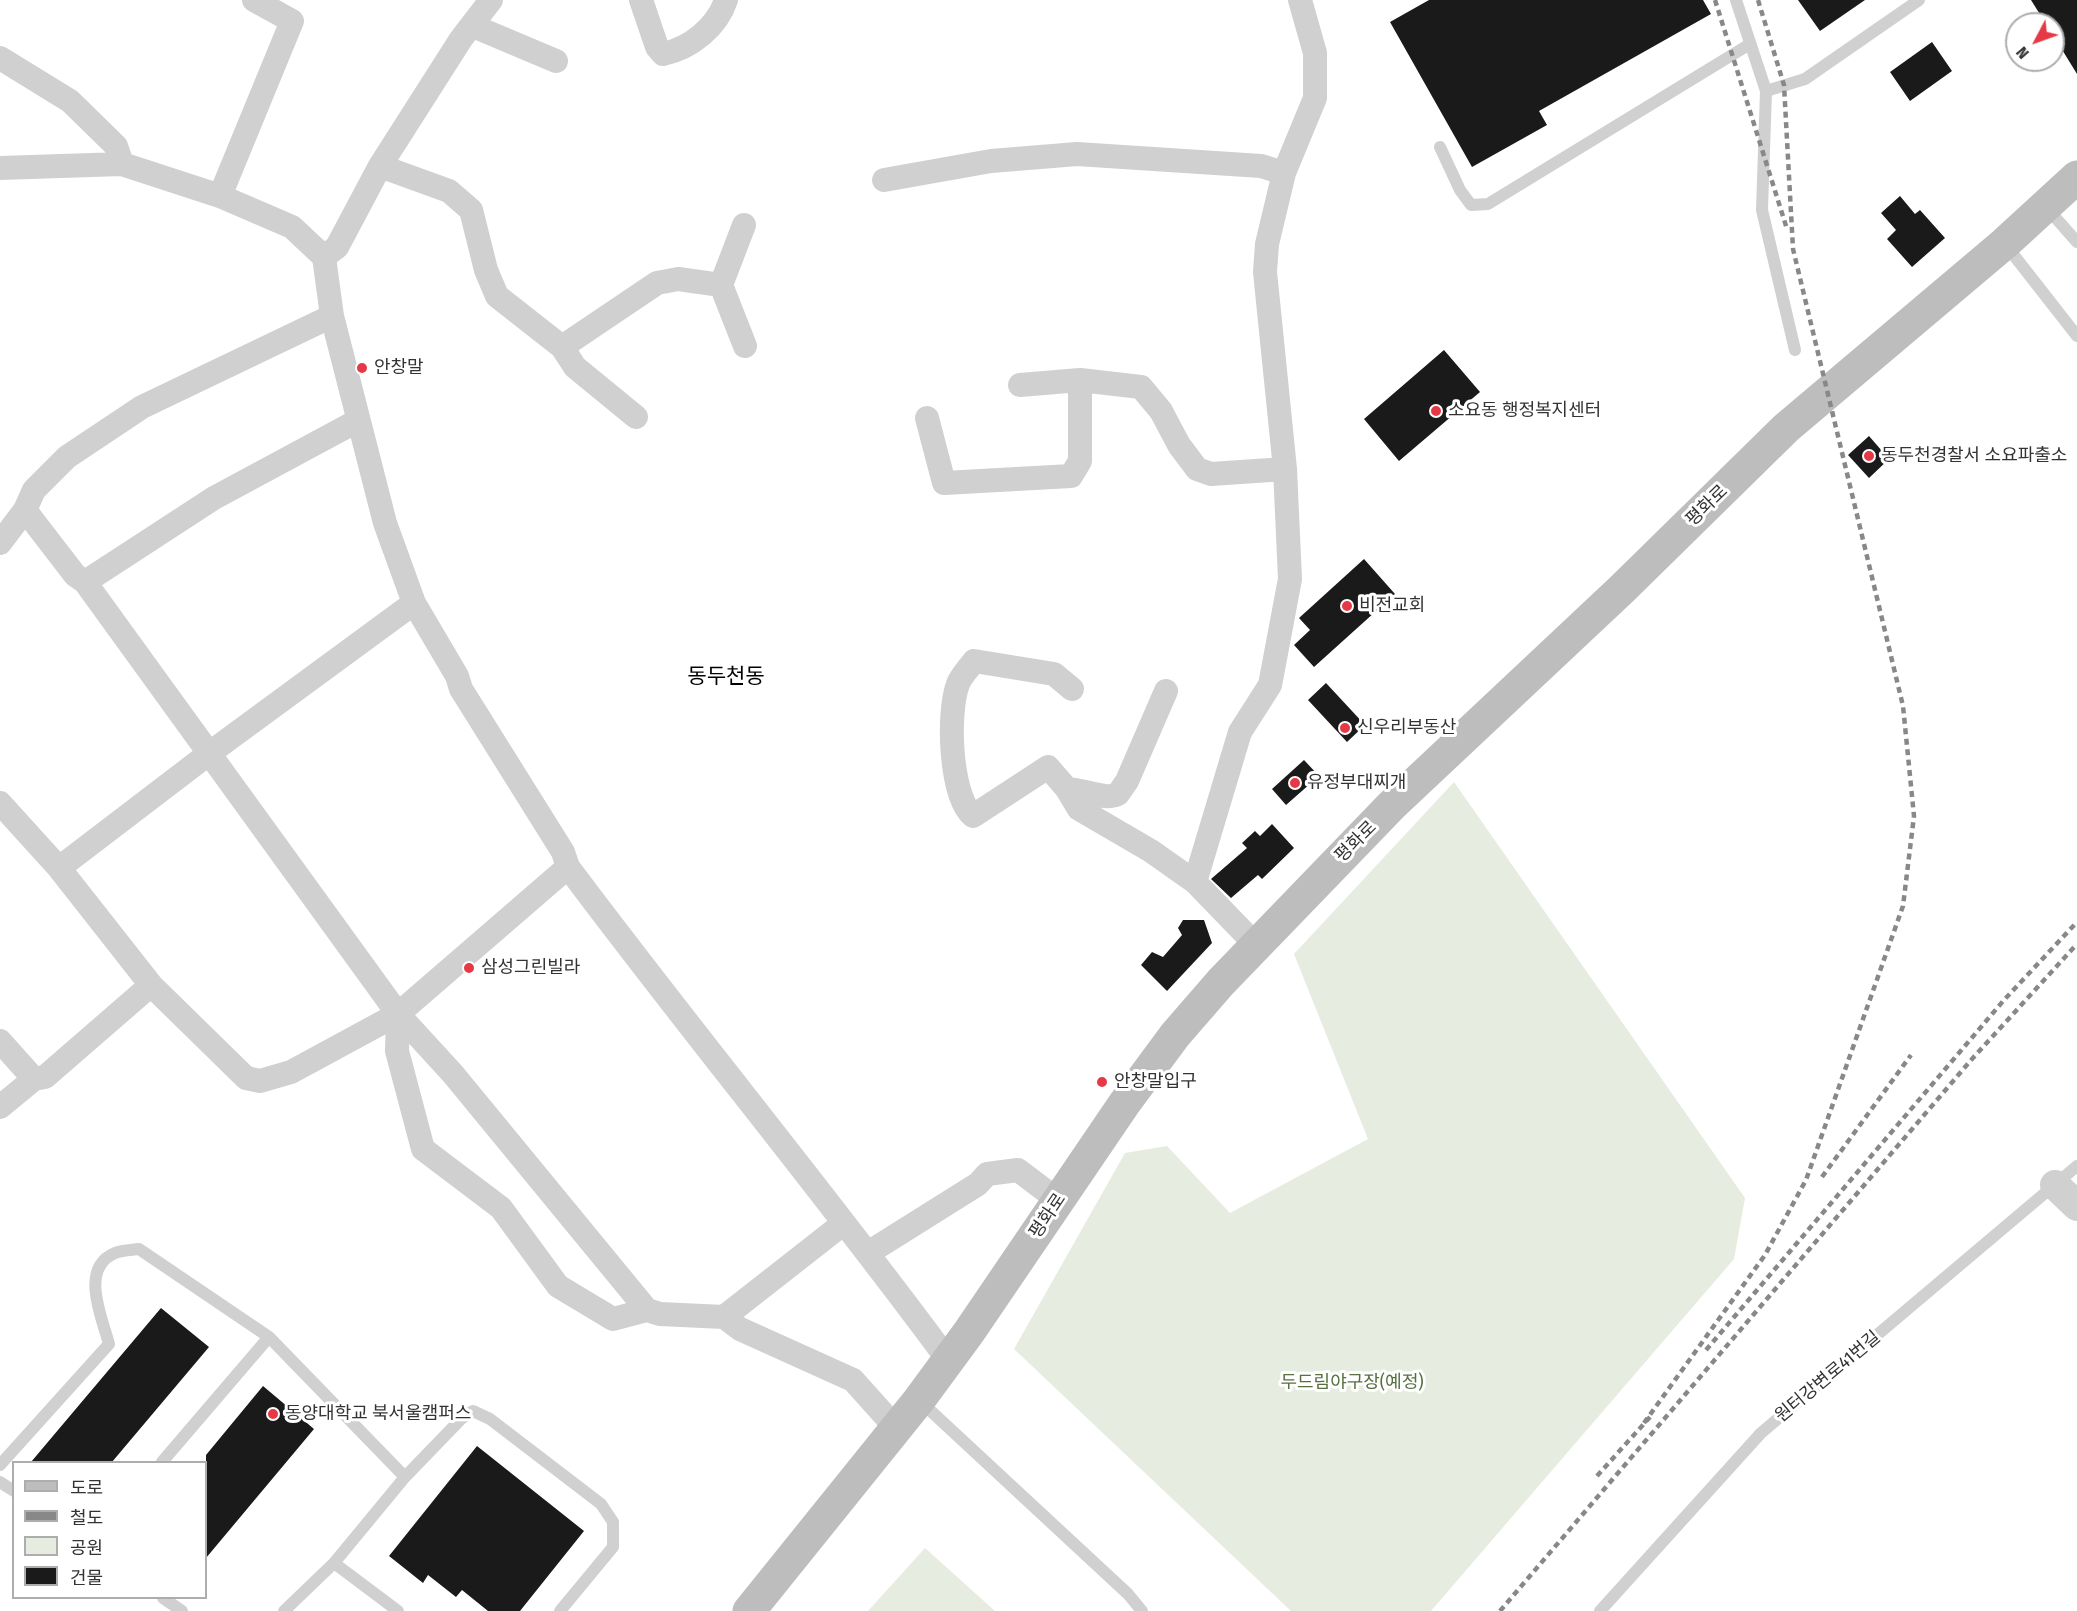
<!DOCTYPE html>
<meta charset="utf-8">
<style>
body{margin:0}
#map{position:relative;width:2077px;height:1611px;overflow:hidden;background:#fff;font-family:"Fira Sans Condensed","Noto Sans KR",sans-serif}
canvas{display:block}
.legend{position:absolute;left:12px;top:1461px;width:195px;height:138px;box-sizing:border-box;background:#fff;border:2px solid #adadad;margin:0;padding:8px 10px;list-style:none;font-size:18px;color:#333}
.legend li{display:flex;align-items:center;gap:12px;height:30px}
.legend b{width:30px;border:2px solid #adadad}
.north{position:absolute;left:2005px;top:12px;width:60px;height:60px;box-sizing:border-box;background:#fff;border:2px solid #adadad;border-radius:50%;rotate:229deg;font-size:16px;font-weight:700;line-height:24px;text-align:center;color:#333}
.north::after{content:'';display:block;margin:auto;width:21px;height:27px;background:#e63946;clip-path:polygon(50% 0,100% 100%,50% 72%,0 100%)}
</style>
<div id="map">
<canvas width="2077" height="1611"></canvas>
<ul class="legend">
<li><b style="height:8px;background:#bdbdbd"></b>도로</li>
<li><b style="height:8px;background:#888"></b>철도</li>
<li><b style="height:16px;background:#e6ecdf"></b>공원</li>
<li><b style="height:16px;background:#1a1a1a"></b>건물</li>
</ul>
<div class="north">N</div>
</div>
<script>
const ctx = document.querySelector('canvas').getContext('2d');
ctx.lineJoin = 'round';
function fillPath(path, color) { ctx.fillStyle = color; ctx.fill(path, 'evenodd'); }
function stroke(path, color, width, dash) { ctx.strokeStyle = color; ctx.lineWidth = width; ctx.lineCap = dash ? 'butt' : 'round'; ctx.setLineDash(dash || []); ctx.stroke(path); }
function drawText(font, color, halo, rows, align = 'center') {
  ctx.font = font + ' "Fira Sans Condensed","Noto Sans KR",sans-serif'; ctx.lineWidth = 6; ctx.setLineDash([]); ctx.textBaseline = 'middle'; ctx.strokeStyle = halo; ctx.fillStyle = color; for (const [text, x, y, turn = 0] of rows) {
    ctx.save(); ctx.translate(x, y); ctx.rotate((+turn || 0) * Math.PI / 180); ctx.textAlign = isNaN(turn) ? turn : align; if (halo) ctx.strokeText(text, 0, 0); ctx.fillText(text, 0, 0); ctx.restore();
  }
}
fillPath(new Path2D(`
 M1454,782L1745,1198L1734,1259L1431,1611H1291L1014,1349L1125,1153L1167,1146L1230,1213L1368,1139L1294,954Z
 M925,1548L995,1611H868Z`), '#e6ecdf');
fillPath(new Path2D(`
 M1429,0H1703L1711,14L1539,111L1547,125L1472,167L1390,22Z
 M1798,0H1865L1820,31Z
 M2031,0H2077V74L2053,35V24H2046Z
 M1932,42L1952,71L1910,101L1890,72Z
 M1900,196L1915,214L1920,210L1945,238L1912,267L1887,239L1896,230L1881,213Z
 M1444,350L1480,392L1399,461L1364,419Z
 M1869,436L1889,459L1869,478L1848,455Z
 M1364,559L1395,594L1314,667L1294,645L1310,630L1299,618Z
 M1326,683L1365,725L1347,742L1308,700Z
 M1304,760L1319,776L1286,805L1272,789Z
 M1272,824L1294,848L1262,879L1258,875L1231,898L1211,879L1247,848L1242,843L1255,831L1260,836Z
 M1183,920H1204L1212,943L1167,991L1141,965L1152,952L1163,957L1182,935L1178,928Z
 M161,1308L209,1347L112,1462H31Z
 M263,1386L314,1429L206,1558V1455Z
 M477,1446L584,1531L520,1611H488L462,1590L456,1597L428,1575L423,1583L389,1556Z`), '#1a1a1a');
stroke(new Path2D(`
 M1736,0L1766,91L1762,210L1795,350
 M1766,91L1805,79L1919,0
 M1440,147L1460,190L1471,205L1488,204L1750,44
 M2046,207L2077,242
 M2005,244L2077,336
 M920,1401L1128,1594L1142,1611
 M162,1462L269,1337
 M0,1465L109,1344C102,1317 79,1268 115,1253C122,1250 132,1250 139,1249L269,1337L405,1477
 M0,1482L14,1491
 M334,1563L398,1611
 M163,1598L182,1611
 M284,1611L334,1563L405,1477L461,1419L473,1411L490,1419L601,1504L613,1522V1547L560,1611
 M1600,1611L1761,1433L2077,1166`), '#d0d0d0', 12);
stroke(new Path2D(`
 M641,0L657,47L663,54C691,48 717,27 726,0
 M473,26L556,61
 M0,58L70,101L116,146L122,164
 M380,166L449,191L471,210L486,270L497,296L562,347L575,367L636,417
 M0,168L122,164L220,196L292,227L324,257L332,316L385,523L414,603L457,676L461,689L563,852L568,867C692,1033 825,1193 948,1360
 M884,180L991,161L1077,154L1261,166L1284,173
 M220,196L292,21L254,0
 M744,225L721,285L745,346
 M324,257L337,247L380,166L461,39L491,0
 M562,347L657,283L678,279L721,285
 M1020,385L1080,380L1141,387L1161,411L1179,445L1197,469L1211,474L1285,469
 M927,418L944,483L1071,476L1080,461V380
 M25,510L75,575L85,582L398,1014L453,1074L647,1310
 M0,543L25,510L34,490L67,457L142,407L332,316
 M85,582L214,498L357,421
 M1072,689L1054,674L974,661C969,668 961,676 958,684C947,713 950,796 973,816L1048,767L1067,789L1079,809L1151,851L1195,882L1256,945
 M1067,789C1082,789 1107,801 1118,794L1127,781L1166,691
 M0,803L59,868L151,985L246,1078L260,1081L291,1072L398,1014L568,867
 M59,868L207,755L414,603
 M1195,882L1240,732L1270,685L1290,579L1285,469L1265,272L1267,244L1284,173L1315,98V53L1300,0
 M398,1014L397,1051L423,1149L501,1208L558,1286L613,1319L647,1310L660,1314L724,1317L740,1329L853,1380L896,1428
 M0,1041L34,1079
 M0,1107L34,1079L45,1077L151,985
 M868,1253L978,1184L987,1174L1018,1170L1059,1201
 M724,1317L844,1223`), '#d0d0d0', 24);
stroke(new Path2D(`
 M2055,1185L2077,1206`), '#d0d0d0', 30);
stroke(new Path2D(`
 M749,1611L919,1400L969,1332L1124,1104L1175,1035L1221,982L1392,805L1622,589L1786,428L2005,243L2077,177`), '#bdbdbd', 33);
stroke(new Path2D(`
 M1715,0L1787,229
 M1822,1177L1911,1055
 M1706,1350L2004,1000L2077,922
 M1644,1423L1765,1255L1806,1180L1903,906L1914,816L1903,706L1793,249L1784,85L1758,0
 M1597,1476L1650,1417
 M1500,1611L1972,1059L2077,944`), '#888', 4.5, [6, 4.5]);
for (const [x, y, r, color] of [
 [362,368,6,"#e63946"],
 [1436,411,6,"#e63946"],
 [1869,456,6,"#e63946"],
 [1347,606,6,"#e63946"],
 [1345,728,6,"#e63946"],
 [1295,783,6,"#e63946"],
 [469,968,6,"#e63946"],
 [1102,1082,6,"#e63946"],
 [273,1414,6,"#e63946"]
]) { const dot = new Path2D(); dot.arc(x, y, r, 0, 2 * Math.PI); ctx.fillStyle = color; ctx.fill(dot); stroke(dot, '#fff', 2); }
drawText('18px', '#333', '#fff', [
 ["안창말",374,368],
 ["소요동 행정복지센터",1448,411],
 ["동두천경찰서 소요파출소",1881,456],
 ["비전교회",1359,606],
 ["신우리부동산",1357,728],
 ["유정부대찌개",1307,783],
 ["삼성그린빌라",481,968],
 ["안창말입구",1114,1082],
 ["동양대학교 북서울캠퍼스",285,1414]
], 'left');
drawText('18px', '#333', '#fff', [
 ["평화로",1707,506,-44],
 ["평화로",1356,842,-45],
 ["평화로",1048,1216,-56],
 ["원터강변로41번길",1828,1377,-40]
]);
drawText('18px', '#56703f', '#fff', [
 ["두드림야구장(예정)",1352,1383]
]);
drawText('21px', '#000', '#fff', [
 ["동두천동",726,677]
]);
</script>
